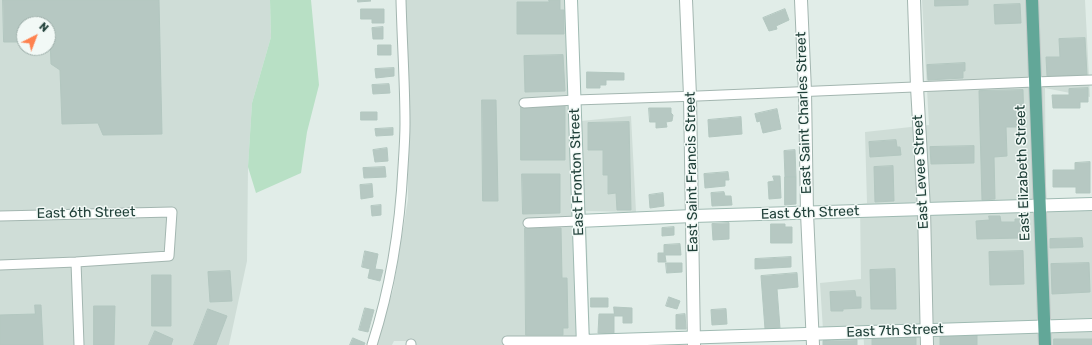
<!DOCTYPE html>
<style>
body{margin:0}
#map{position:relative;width:1092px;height:345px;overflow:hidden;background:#e1ede8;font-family:Rubik,sans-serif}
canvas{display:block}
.north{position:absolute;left:16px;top:16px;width:40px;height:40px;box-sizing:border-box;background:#f2f9f6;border:1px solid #9eafaa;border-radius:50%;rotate:42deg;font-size:11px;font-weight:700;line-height:16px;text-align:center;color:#204039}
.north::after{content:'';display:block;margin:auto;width:14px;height:18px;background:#fe824f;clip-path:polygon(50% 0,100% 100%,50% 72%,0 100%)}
</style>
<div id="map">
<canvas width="1092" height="345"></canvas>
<div class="north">N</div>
</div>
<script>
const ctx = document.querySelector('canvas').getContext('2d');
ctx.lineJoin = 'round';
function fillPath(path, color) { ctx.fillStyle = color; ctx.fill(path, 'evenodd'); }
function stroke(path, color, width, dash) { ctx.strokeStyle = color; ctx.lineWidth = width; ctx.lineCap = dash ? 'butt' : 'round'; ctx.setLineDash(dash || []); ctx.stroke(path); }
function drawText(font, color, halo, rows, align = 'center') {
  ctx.font = font + ' Rubik,sans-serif'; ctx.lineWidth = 3; ctx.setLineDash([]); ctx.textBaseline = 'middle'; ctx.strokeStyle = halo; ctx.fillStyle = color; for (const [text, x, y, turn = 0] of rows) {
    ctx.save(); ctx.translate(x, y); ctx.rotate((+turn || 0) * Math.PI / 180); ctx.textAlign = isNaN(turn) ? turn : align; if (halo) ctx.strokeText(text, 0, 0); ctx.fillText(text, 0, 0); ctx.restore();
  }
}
fillPath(new Path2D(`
 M0,0H270L271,37L252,103L248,167L247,261L229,345H0ZM24,24H48V48H24Z
 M406,0H576L581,121L631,116L636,212L586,211L590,345H415V341H394L392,345H376L393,290L408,199Z
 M922,0H1085L1090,97L1045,88L1046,200H1092V345H864L863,326L823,330L820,283L861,279L860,204L867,203L865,132L929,125Z`), '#cfddd7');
fillPath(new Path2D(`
 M270,0H311L319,85L307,132L301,173L256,193L248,167L252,103L271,37Z`), '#b8e0c5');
const building = new Path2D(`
 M3,0H159L162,134L103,135L98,123L62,124L60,70L51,64L50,41H48V24H24V42H4Z
 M358,0H370L371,1L358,2Z
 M549,0H560V10H564V34H517V2H549Z
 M935,0H968V5L935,6Z
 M1020,4L1021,23L995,24L994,5Z
 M361,9H384V23H372V19H361Z
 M785,9L789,20L776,26L777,29L769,31L763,18Z
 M383,27V39H373L372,28Z
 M1085,38L1087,75L1047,76L1046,57H1060L1059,39Z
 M378,45H391V55H378Z
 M563,55L565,91L525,92L524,56Z
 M965,63V71H963V78L928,80L927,65Z
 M394,68V76L376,78L375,69Z
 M587,72L624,73V80H606V85H600V88H587Z
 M389,84L390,93L373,94L372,85Z
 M1088,88V102H1080V108H1053L1052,95H1069V89Z
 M1023,90L1024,127H1006L1007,156L994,157L995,199L982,200L979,91Z
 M482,100H496L498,201H483Z
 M521,106H565V160H521Z
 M649,108H671V113L673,115L672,121L666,122L667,127L656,128V122H650Z
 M777,109L781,129L763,133L760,121L757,122L755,114Z
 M361,112H377V120H361Z
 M741,117L742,134L709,137L708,120Z
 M629,122L631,210H617L616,193L608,194V175H603V150H588V123Z
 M393,128V135L376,136L375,129Z
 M896,140L897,147H900L901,155L870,157L869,142Z
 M974,146V163L931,164L930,147Z
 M387,148L388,161L375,162L373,150Z
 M795,150L796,177H785L784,151Z
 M1090,162V193H1076V187H1053V170H1075V163Z
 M893,166L894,201L875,202L874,167Z
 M385,167L386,177L364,178L363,168Z
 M728,172L729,180H725V186L705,188L704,174Z
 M522,174H560V213L523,214Z
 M773,176H780L781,198L769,199L768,182L774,181Z
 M785,177H796V204L785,205Z
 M372,184L373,197L361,199L360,185Z
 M724,192L725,196H731L732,205L712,206L711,193Z
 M663,193L664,206L650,208L649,195Z
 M381,205V215L372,216L371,206Z
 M989,216H1000L1001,222H1015V219H1021V238L977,239L976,221L989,220Z
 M729,223V239L713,240L712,224Z
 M771,224H785V227H792V243H771Z
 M674,227V235L662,236V228Z
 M525,228H561L562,278H567L568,328H563V335H526Z
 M1082,238L1083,247L1050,248V239Z
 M680,244L681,255H665L666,262H658V253H664V245Z
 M365,251L378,254L375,269L383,270L380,281L368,278L370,269L362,267Z
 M1023,251L1024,284L990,285L989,252Z
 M791,257V267L755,269V259Z
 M666,263H682V272L667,273Z
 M1089,263L1090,292L1052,294L1051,264Z
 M895,269L896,309H871L870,270Z
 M230,271L232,301L210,302L208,272Z
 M797,273L798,287L777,289L780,328L765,329L761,276Z
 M152,275H171V326H152Z
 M855,291L856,297H861V308L843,309V311H831L830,292Z
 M669,297L680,301L677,309L666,306Z
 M591,298H608V307H591Z
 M35,305H41L43,345H0V315L35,314Z
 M94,306H115L114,345H94Z
 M614,307L632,308V323H623V316H614V334L598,333L599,314H614Z
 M365,308L374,310L368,332L359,330Z
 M208,309L227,316L216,345H194Z
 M726,309L727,324L712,325L711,310Z
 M685,314L686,329H676V315Z
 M155,331L173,339L171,345H149Z
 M977,335V345H940V336Z
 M353,338L365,343L364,345H350Z
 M916,338V345H872V339Z
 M1054,339H1092V345H1054Z
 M857,340V345H823V341Z`);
fillPath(building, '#b6c8c2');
stroke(building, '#b3c7c0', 1);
const minor = new Path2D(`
 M524,103L575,100L698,96L1034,82L1092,80
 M0,216L172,212L169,256L76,262L0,265
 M528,223L578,221
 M76,262L79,345
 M507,341H583
 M411,344V345
 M372,345C391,286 400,228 403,167C404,152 405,138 405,124C405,83 402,41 401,0`);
const tertiary = new Path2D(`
 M686,0L690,96L694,345
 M801,0L805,91L807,213L813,345
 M914,0L917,87L924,209L927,345`);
const secondary = new Path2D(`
 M571,0L583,345
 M578,221L693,216L1092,204
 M583,341L1092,325`);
const primary = new Path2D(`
 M1032,0L1045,345`);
stroke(minor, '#a3b6b0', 11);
stroke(tertiary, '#a3b6b0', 14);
stroke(secondary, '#9fbab2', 14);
stroke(primary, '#c1cac8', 14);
stroke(minor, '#fff', 9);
stroke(tertiary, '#fff', 12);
stroke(secondary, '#fff', 12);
stroke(primary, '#62a798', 12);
drawText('14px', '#204039', '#f2f9f6', [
 ["East Saint Charles Street",804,113,-92],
 ["East Fronton Street",577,172,-92],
 ["East Saint Francis Street",692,172,-91],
 ["East Levee Street",921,172,-93],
 ["East Elizabeth Street",1023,173,-92],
 ["East 6th Street",86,213,-1],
 ["East 6th Street",810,213,-2],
 ["East 7th Street",895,331,-2]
]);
</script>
